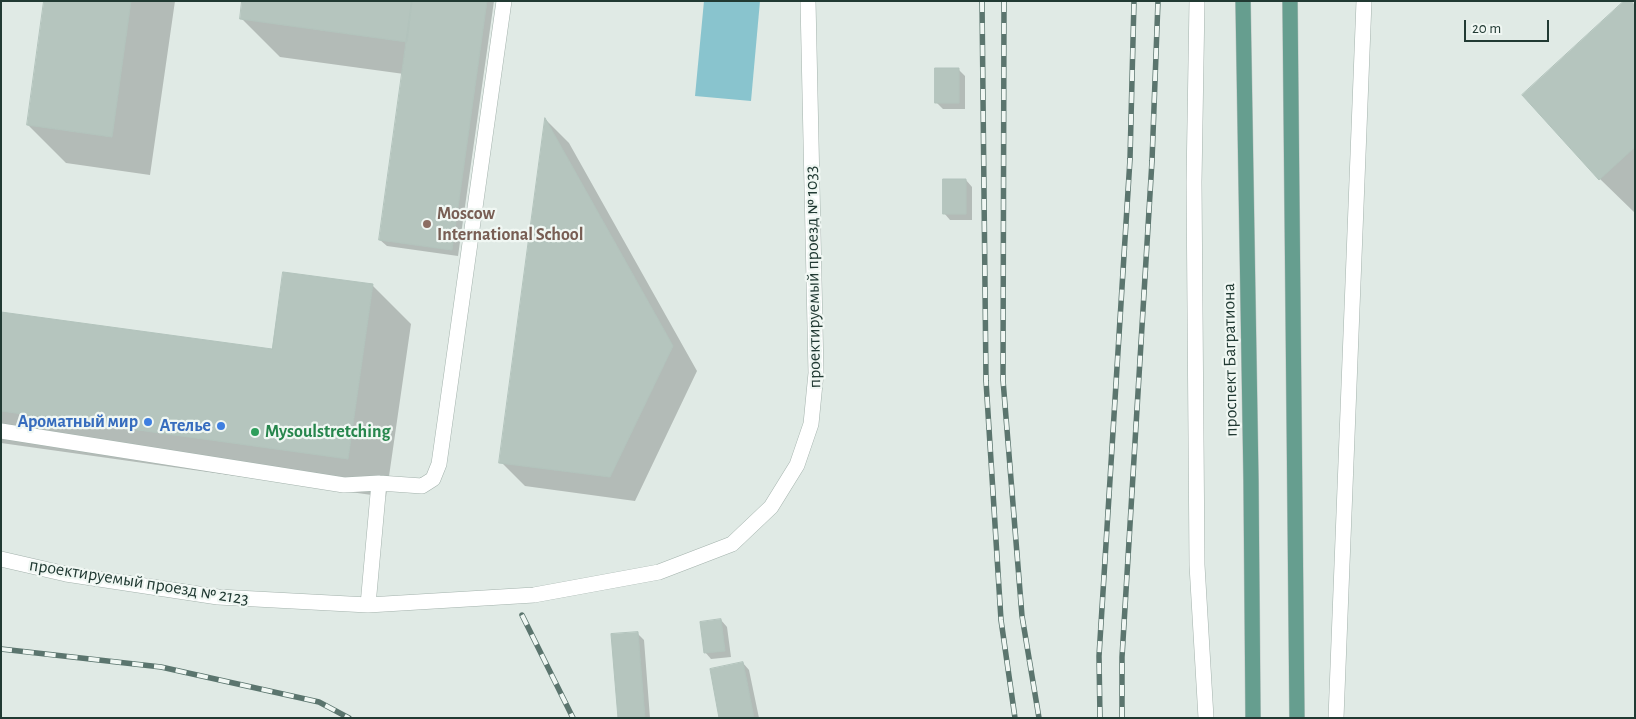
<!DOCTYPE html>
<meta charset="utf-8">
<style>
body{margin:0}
#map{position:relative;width:1636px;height:719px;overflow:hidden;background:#e0eae5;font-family:"Alegreya Sans",sans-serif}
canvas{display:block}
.frame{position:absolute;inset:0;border:2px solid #213a33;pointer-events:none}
.scale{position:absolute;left:1464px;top:20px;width:85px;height:22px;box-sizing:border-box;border:2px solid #213a33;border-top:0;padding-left:6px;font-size:15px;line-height:18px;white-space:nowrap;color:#213a33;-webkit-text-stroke:4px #f0f7f3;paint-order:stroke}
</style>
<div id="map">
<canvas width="1636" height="719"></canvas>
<div class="frame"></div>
<div class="scale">20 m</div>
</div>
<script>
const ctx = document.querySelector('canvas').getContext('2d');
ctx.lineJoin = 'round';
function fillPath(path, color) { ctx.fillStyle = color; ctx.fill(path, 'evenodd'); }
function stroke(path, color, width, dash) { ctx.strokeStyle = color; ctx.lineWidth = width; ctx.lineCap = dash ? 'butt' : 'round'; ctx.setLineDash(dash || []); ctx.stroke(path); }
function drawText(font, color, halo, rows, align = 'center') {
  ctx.font = font + ' "Alegreya Sans",sans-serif'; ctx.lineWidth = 4.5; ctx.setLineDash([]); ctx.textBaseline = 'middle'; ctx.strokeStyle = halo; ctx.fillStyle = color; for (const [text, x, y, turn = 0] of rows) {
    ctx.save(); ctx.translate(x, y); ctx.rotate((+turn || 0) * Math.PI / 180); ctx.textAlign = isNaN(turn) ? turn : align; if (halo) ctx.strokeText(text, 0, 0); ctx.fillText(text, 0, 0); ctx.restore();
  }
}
fillPath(new Path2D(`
 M704,1H760L751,101L695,96Z`), '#89c4ce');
fillPath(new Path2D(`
 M45,1H175L150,175L66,163L28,125Z
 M243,1H494L458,256L387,246L380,240L404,74L280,57L241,18Z
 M1635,7V213L1600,179Z
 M958,69L965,76V109H943L936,102Z
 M546,120L569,143L697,371L635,501L525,486L501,462Z
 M966,180L972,187V220H950L944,213Z
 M372,285L411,324L386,497L1,443V313L273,351Z
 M721,620L727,627L731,657L711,659L705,652Z
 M637,633L644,640L650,718H620Z
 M743,663L749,670L759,718H721Z`), '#0003');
const building = new Path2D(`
 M44,1H131L112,137L27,125Z
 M242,1H412L407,42L240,19Z
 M412,1H487L452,250L379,240Z
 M1624,1H1631L1635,6V147L1599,180L1522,95Z
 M935,68H959V103H935Z
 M545,118L673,346L610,477L499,463Z
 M943,179H966V214H943Z
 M283,272L373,284L348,459L1,411V312L272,349Z
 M721,619L725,651L704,653L700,622Z
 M638,632L645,718H618L611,634Z
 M743,662L754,718H719L710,669Z`);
fillPath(building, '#b5c5be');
stroke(building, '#b2c3bc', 1);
const minor = new Path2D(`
 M1197,1L1194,182L1197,565L1206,718
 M1,431L344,485L379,483L422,486L433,479L439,464L504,1
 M1,559L66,574L218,597L368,605L534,595L659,572L732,544L771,507L797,465L811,424L816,373L808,1
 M368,605L379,483
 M1336,718L1364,1`);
const major = new Path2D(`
 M1243,1L1251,480L1253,718
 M1290,1L1297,718`);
stroke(minor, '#a3b2ac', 16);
stroke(major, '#bcc4c2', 16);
stroke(minor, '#fff', 15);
stroke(major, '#669e8f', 15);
const rail = new Path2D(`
 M982,1L986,381L1001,620L1015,718
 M1004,1L1003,380L1022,616L1039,718
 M522,615L573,718
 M1,649L161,667L319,702L349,718
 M1100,718L1099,656L1130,159L1134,1
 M1122,718V657L1152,161L1158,1`);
stroke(rail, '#5b756e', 5.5);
stroke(rail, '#f0f7f3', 4, [11]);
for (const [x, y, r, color] of [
 [427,224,5,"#8d6e63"],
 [148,422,5,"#3f7fe0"],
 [221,426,5,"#3f7fe0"],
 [255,432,5,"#2e9e5b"]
]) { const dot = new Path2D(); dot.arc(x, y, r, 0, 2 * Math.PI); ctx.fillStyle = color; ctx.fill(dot); stroke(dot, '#f0f7f3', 2); }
drawText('bold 18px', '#785e54', '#f0f7f3', [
 ["Moscow",437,214],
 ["International School",437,235]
], 'left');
drawText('18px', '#213a33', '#f0f7f3', [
 ["проектируемый проезд № 1033",813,277,-91],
 ["проспект Багратиона",1230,360,-91],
 ["проектируемый проезд № 2123",139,582,9]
]);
drawText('bold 18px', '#366cbe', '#f0f7f3', [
 ["Ароматный мир",138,422],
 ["Ателье",211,426]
], 'right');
drawText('bold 18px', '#27864d', '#f0f7f3', [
 ["Mysoulstretching",265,432]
], 'left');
</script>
